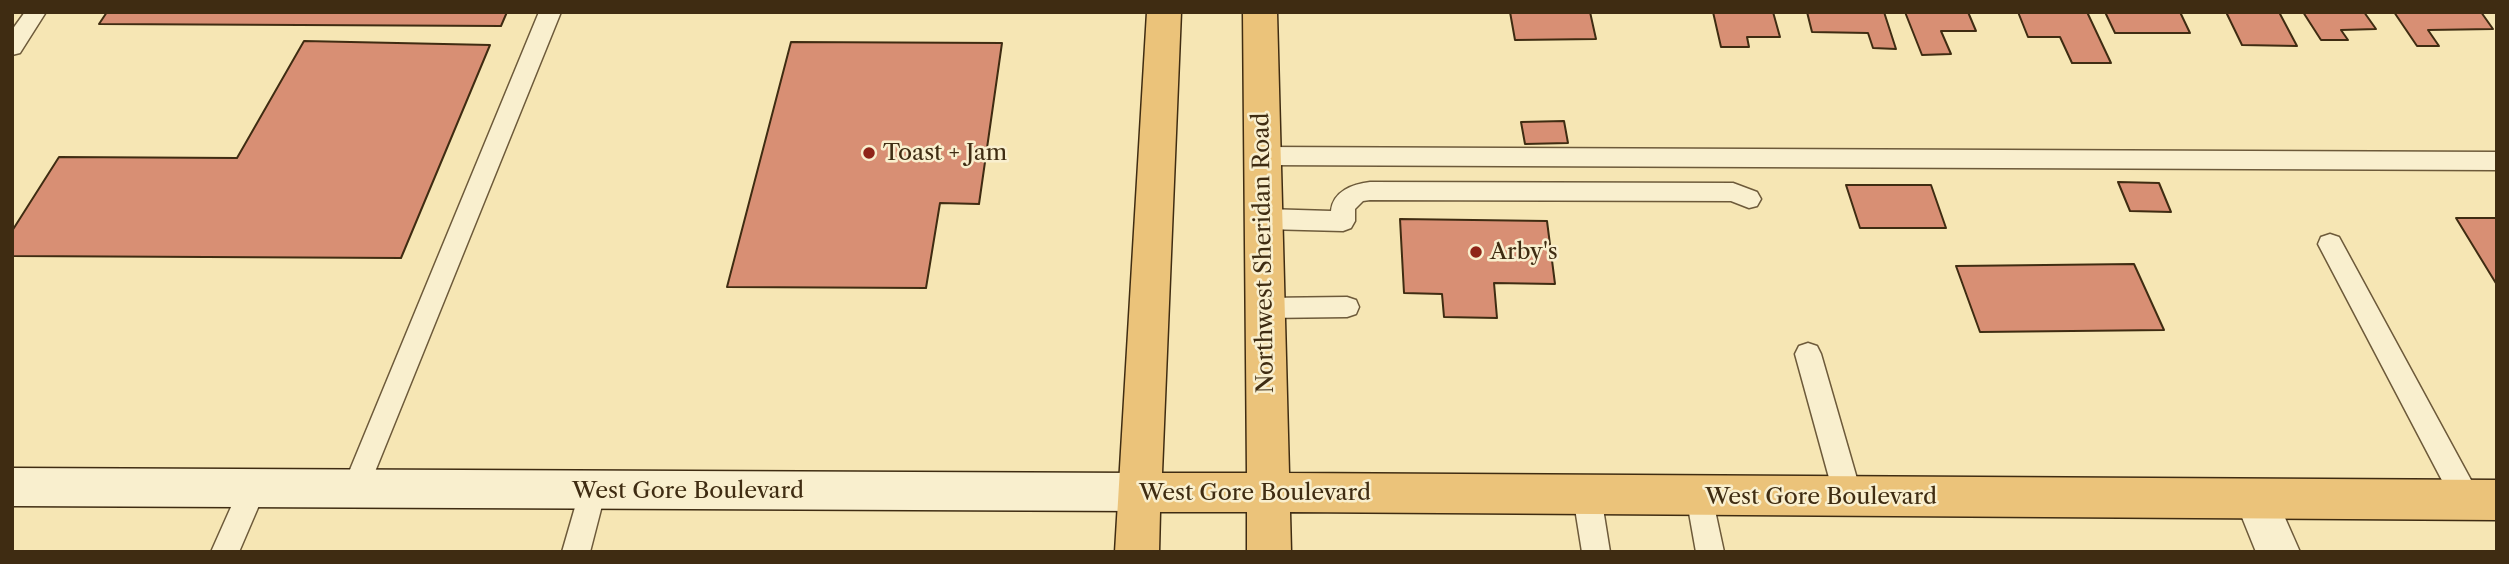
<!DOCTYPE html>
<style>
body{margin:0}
#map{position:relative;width:2509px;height:564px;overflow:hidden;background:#f6e6b4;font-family:"Libre Caslon Text",serif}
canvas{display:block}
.frame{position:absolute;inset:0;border:14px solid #3f2c12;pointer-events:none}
</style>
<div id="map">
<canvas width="2509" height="564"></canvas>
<div class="frame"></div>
</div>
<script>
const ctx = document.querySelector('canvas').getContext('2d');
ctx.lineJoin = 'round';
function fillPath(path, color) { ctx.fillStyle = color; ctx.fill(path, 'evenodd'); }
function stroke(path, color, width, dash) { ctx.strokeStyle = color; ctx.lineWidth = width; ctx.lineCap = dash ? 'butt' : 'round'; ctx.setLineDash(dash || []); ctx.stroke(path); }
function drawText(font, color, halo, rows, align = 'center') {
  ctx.font = font + ' "Libre Caslon Text",serif'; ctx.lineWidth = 5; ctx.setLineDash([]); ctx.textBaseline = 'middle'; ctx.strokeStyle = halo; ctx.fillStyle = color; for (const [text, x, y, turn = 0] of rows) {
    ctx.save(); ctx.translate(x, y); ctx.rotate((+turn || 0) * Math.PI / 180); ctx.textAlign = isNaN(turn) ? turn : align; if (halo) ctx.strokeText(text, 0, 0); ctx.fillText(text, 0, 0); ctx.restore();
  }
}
const building = new Path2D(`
 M107,12H507L501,26L99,24Z
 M1510,12H1590L1596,39L1515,40Z
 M1713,12H1773L1780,37H1747L1749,47H1721Z
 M1807,12H1884L1896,49L1873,48L1868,33L1812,32Z
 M1905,12H1968L1976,31H1941L1951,54L1922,55Z
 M2018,12H2087L2111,63H2072L2060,37H2028Z
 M2105,12H2180L2190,33H2115Z
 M2226,12H2279L2297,46L2242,45Z
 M2303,12H2364L2376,29L2341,30L2348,40H2321Z
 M2394,12H2481L2493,29L2428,30L2439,46H2417Z
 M304,41L490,45L401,258L12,256V231L59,157L237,158Z
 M791,42L1002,43L979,204L940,203L926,288L727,287Z
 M1564,121L1568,143L1525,144L1521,122Z
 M2118,182L2159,183L2171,212L2130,211Z
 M1846,185H1931L1946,228H1860Z
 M2456,218H2497V285Z
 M1400,219L1547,221L1555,284L1494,283L1497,318L1444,317L1442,294L1404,293Z
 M2134,264L2164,330L1980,332L1956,266Z`);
fillPath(building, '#d88f74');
stroke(building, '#3f2c12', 2);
const lane = new Path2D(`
 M25,12H46L20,53L12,55V30Z
 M539,12H561L368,489L365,498L355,501L345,498L342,489Z
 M1262,147L2497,152V170L1262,165L1254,162L1251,156L1254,150Z
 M1370,182L1733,183L1757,192L1761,199L1757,206L1749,208L1731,201L1370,200L1363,201L1355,209V221L1351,228L1343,231L1265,229L1257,226L1253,219L1257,212L1265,209L1331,211C1333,191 1353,184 1370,182Z
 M2330,234L2339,237L2477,491L2481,500L2477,509L2467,512L2457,509L2318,244L2321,237Z
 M1347,297L1356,300L1359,307L1356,314L1347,317L1264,318L1255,315L1252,308L1255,301L1264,298Z
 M1808,343L1817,346L1821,354L1862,496L1858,505L1848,508L1838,505L1834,496L1795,354L1799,346Z
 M253,477L263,480L266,489L239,552H211L243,480Z
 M593,478L603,481L606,490L590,552H562L580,490L583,481Z
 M1587,484L1597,487L1601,496L1610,552H1582L1573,496L1577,487Z
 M1700,484L1710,487L1724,552H1696L1686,496L1690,487Z`);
const street = new Path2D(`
 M2256,480L2271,486L2300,552H2256L2235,500L2241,486Z`);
const secondary = new Path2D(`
 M12,468L1139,473L1154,478L1160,492L1154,506L1139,511L12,506Z`);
const primary = new Path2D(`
 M1147,12H1181L1162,473H1247L1243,12H1277L1289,473L2497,480V520L1290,512L1291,552H1247V512H1160L1159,552H1115Z`);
stroke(lane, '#6d5a3a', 3);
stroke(street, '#6d5a3a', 3);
stroke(secondary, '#3f2c12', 3);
stroke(primary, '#3f2c12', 3);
fillPath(lane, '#f9efce');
fillPath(street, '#f9efce');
fillPath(secondary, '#f9efce');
fillPath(primary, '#ebc37a');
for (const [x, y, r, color] of [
 [869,153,7,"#8f2418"],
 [1476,252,7,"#8f2418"]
]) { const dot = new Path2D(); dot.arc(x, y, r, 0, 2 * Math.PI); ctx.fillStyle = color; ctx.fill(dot); stroke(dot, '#f9efce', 2.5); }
drawText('23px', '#3f2c12', '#f9efce', [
 ["Toast + Jam",883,153],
 ["Arby's",1490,252]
], 'left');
drawText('23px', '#3f2c12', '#f9efce', [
 ["Northwest Sheridan Road",1264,253,-91],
 ["West Gore Boulevard",688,491],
 ["West Gore Boulevard",1255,493],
 ["West Gore Boulevard",1821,497]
]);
</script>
